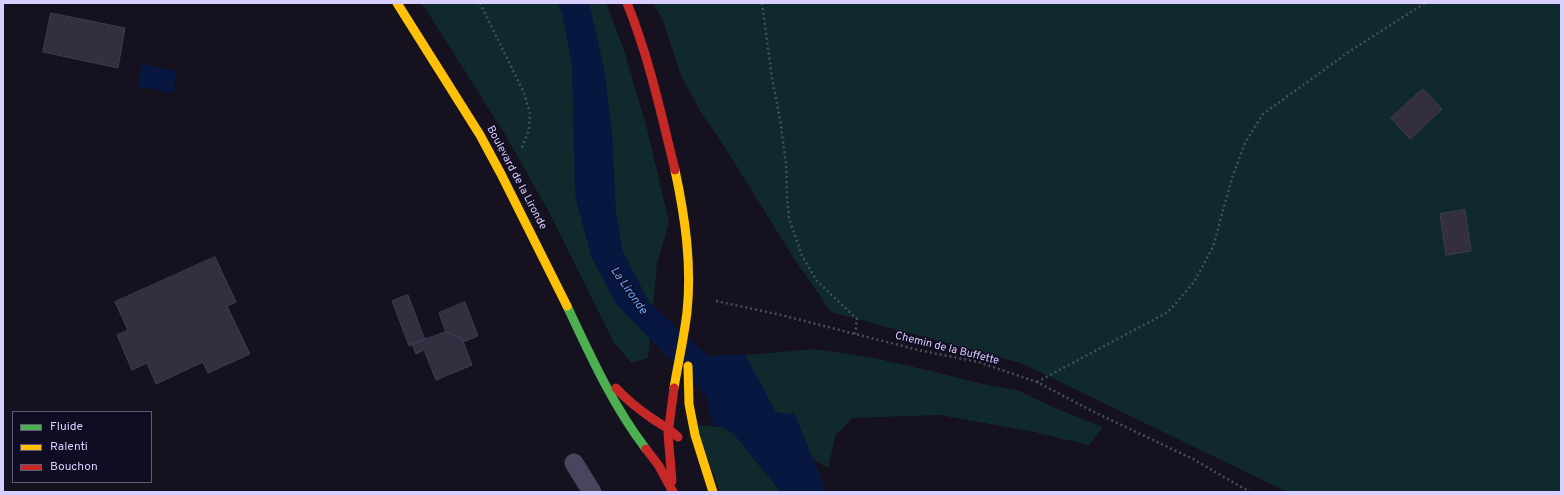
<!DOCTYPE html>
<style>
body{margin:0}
#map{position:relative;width:1564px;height:495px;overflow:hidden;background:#15111e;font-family:Overpass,sans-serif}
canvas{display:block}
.frame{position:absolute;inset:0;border:4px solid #d8cfff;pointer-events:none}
.legend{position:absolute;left:12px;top:411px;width:140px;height:72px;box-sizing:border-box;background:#120c23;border:1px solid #615a7b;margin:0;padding:5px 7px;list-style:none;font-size:12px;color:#d8cfff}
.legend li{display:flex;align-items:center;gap:8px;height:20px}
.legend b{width:20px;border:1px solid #615a7b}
</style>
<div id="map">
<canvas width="1564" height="495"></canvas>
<div class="frame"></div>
<ul class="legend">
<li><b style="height:5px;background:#4caf50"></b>Fluide</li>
<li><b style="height:5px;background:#ffc107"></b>Ralenti</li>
<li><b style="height:5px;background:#c62828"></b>Bouchon</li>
</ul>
</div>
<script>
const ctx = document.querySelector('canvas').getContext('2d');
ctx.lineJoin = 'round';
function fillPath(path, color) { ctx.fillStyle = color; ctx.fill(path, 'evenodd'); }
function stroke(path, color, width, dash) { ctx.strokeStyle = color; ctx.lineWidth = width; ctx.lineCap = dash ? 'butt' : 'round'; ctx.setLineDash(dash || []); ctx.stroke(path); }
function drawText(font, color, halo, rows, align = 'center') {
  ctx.font = font + ' Overpass,sans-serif'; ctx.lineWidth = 3; ctx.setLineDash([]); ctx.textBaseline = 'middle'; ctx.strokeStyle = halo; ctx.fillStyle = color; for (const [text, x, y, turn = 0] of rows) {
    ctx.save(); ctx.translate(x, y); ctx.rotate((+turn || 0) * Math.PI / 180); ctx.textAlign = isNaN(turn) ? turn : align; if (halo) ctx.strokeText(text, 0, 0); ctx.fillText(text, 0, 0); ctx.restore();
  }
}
fillPath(new Path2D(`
 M420,3H606L623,47L647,129L669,222L657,264L648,358L632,363L614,343L550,214L506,136L425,8Z
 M653,3H1561V492H1287L1021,363L831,312L793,257L724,146L700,111L681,75L663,21Z
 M814,349L869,357L932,371L982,384L1017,390L1055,408L1103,427L1089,445L1030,431L939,415L852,418L835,436L828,468L708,394L712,358Z
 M696,425L722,427L733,433L781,492H720Z`), '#10292c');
fillPath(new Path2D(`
 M557,3H589L604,68L612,130L616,214L623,252L649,302L709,356L745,354L776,412L786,414L794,413L827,492H781L733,433L722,427L712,425L707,397L616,304L591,256L575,195L572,66L562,12Z
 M142,64L177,71L173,93L137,86Z`), '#07173f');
const building = new Path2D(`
 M51,13L125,28L118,68L43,52Z
 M1423,89L1442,109L1410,139L1391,118Z
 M1465,210L1471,251L1446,255L1440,214Z
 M215,257L236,302L227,306L250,354L208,373L203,362L156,384L147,363L132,370L117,335L128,330L115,302Z
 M408,295L425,340L409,346L392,301Z
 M465,302L478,336L463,342L462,338L446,332L439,313Z
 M446,332L462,338L472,365L436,380L424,350L416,354L412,344Z`);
fillPath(building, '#332f40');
stroke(building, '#413b53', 1);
stroke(new Path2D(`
 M480,3L524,93L530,113L529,130L521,150
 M762,3L772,78L780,119L786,163L787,198L789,218L802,256L817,281L857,319L855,334
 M716,301L781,315L918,350L978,362L1037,382L1092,411L1193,459L1250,492
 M1037,382L1168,312L1194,282L1213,247L1232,178L1245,143L1263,114L1350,51L1425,3`), '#435060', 2.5, [2, 3]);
stroke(new Path2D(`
 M574,463L592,492`), '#48455f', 19);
stroke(new Path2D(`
 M567,306C590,355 613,406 646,449`), '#4caf50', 9);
stroke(new Path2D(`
 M397,3L480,135L501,174L567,306
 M688,366L689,404L695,435L713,492
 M674,388C678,363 684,338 687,312C692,264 685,217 675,170`), '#ffc107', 9);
stroke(new Path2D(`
 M627,3C649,57 661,114 675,170
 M616,388C626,399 637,408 650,417C661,425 668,427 678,437
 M646,449L659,466L673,492
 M672,481L668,434L674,388`), '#c62828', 9);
drawText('11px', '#d8cfff', '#120c23', [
 ["Boulevard de la Lironde",516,178,62],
 ["Chemin de la Buffette",947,349,14]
]);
drawText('italic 12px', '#5da8ff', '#120c23', [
 ["La Lironde",628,291,55]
]);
</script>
